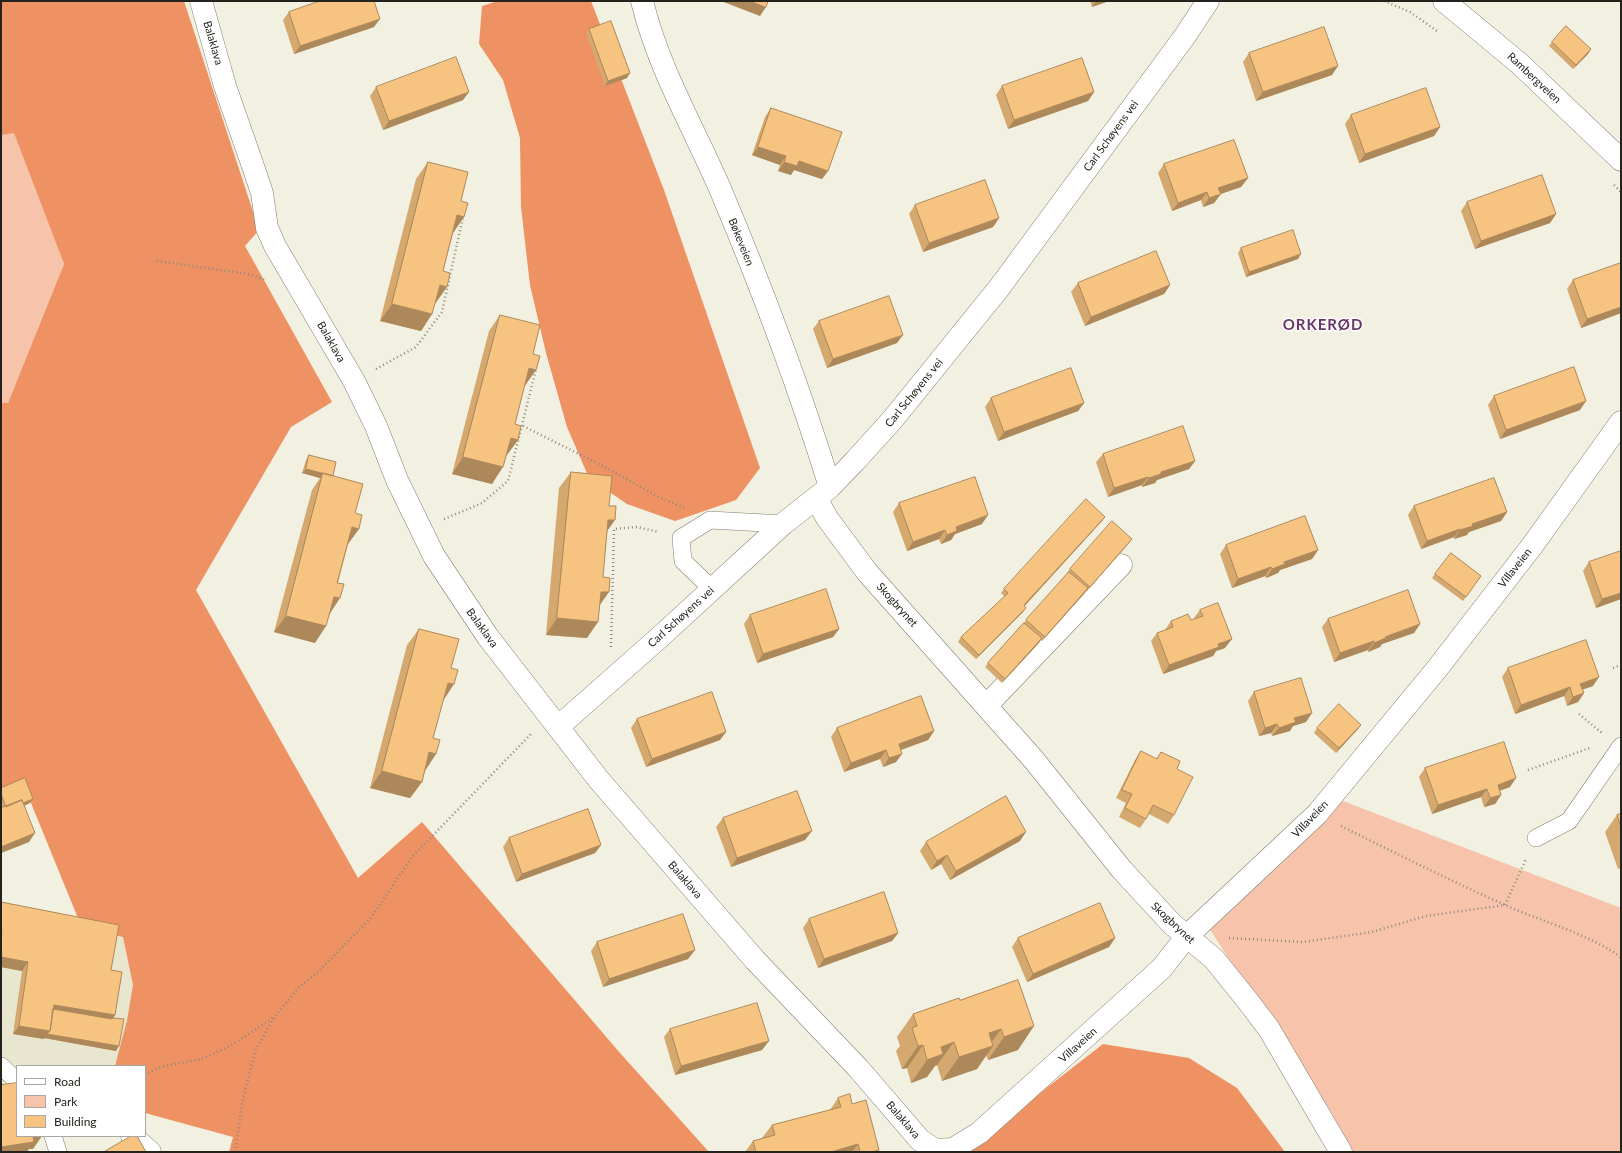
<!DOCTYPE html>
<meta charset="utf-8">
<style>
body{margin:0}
#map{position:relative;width:1622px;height:1153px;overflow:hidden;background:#f2f0e1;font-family:Lato,sans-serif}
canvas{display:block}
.frame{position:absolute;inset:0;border:2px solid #23221c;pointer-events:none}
.legend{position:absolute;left:16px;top:1065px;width:130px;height:72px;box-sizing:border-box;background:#fff;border:1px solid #a7a7a4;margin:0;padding:5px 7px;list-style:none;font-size:12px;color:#23221c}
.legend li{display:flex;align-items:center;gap:8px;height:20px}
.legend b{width:20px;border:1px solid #a7a7a4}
</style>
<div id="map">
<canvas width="1622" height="1153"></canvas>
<div class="frame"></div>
<ul class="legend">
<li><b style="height:5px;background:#fff"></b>Road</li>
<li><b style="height:11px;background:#f7c3ab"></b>Park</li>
<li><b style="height:11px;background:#f7c380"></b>Building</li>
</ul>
</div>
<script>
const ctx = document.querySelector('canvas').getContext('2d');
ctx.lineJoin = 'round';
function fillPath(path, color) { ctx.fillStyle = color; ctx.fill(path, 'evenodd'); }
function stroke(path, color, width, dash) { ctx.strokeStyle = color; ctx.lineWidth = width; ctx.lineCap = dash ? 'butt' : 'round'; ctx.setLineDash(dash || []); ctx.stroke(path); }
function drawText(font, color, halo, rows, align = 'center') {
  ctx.font = font + ' Lato,sans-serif'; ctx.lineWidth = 3; ctx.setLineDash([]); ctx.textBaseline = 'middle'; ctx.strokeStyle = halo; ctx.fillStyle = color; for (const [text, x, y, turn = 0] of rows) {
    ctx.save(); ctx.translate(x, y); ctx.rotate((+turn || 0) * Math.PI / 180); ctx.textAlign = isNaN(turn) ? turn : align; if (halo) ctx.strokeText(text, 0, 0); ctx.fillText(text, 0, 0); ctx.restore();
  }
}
fillPath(new Path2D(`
 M1,912L123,936L133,985L127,1020L115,1066H17V1074L1,1068Z`), '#e9e6cf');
fillPath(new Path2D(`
 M14,132L64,264L8,403H1V135Z
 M1330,796L1621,908V1152H1349L1332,1113L1278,1035L1209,928Z`), '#f7c3ab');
fillPath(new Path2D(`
 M1,1H184L259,230L245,246L332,402L291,427L196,590L358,878L422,822L620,1053L709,1152H229L233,1137L145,1113V1066H115L127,1020L133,985L123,937L82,928L22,781L1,791V403H8L64,264L14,133L1,135Z
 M498,1H591L664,190L760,468L736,500L675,521L627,504L589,478L567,427L546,353L530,285L521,207L520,138L503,80L479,44L482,6Z
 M1103,1044L1189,1058L1237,1088L1285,1152H964Z`), '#ee9163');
const lane = new Path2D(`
 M712,589L683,561L681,538L710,520L783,524
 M1536,838L1569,821L1621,746
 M1,1066L17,1081
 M53,1136L58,1152`);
const street = new Path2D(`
 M201,1L225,86L255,172L262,193L267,228L275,246L354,381L376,426L397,480L434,556L488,637L599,780L755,960L858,1068L920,1140L935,1150L953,1149L979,1133L1162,968L1187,936L1317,814L1436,670L1532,546L1621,422
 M642,1C658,68 694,128 721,191C762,288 799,387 830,487
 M1444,1L1520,64L1621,160
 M816,498L827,518L867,572L1034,760L1122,870L1172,924L1214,959L1247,1000L1269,1029L1341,1152
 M986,706L1121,565
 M558,727L660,637L783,524L830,487L855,461L893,419L999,288L1185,36L1208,1
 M132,1136L150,1152`);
stroke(lane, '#817f71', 18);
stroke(street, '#817f71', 23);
stroke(new Path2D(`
 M1384,1L1410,12L1437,31
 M1614,185L1621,192
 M157,261L248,274L265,280
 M376,369L416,347L442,312L463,217
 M523,426L603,466L657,496L684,508
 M444,519L482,503L508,481L536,369
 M611,647L614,529L636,527L659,532
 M1613,668L1621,665
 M1579,714L1602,733
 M1528,770L1590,748
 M1341,826C1395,853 1449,880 1505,905C1543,922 1586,933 1621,957
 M1229,938L1303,942L1372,932L1426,916L1505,905L1526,859
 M145,1075C163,1063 184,1064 204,1058C228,1049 251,1032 273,1018
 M235,1152L243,1099L256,1049L274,1018L299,987L318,972L371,918L412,857L531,734`), '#8c8a80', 2.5, [1, 3]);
stroke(lane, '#fff', 17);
stroke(street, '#fff', 22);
fillPath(new Path2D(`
 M1090,1H1109L1092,7Z
 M289,12L374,27L294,54L283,20Z
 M589,29L627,78L605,86L586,33Z
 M1552,42L1588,54L1573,69L1549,46Z
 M1249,53L1332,75L1256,101L1243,62Z
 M1002,86L1094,92L1088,101L1008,129L996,95Z
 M376,87L463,100L383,130L370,96Z
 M771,108L828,171L822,179L794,170L791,175L778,171L780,165L752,155L765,117Z
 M1351,115L1440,127L1434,136L1359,163L1345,124Z
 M428,162L461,201L464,217L453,233L432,314L421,331L380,321L416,179Z
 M1164,164L1248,178L1241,187L1220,194L1214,203L1203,207L1201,200L1172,211L1158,173Z
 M1467,202L1556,214L1550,223L1475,249L1461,211Z
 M915,205L999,218L993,227L923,252L909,214Z
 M1241,248L1298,259L1246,277L1238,253Z
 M1573,280L1621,313L1581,328L1567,289Z
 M1078,283L1170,285L1164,294L1085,326L1071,292Z
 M500,315L524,387L515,424L518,440L506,456L492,484L452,474L489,331Z
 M819,321L897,343L827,368L813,329Z
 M1494,396L1580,410L1500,439L1488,405Z
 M991,398L1084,403L1078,411L998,441L985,407Z
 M1103,454L1195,461L1189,469L1157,480L1155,483L1142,487V485L1108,497L1096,462Z
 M309,455L332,476L355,513L359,529L348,544L330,614L315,643L274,632L312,490L320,478L302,473L306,460Z
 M571,472L607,532L600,604L587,638L546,635L559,488Z
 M899,503L982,524L955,534L951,540L941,544L939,539L907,551L893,512Z
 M1414,506L1507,512L1501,521L1469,532L1467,535L1454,539V537L1421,549L1408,515Z
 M1105,517L1102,521L1024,606L1026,608L1023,612L976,659L958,642L961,637L1005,597L1001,593L1004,589Z
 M1129,543L1087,591H1086L1042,641L1041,640L1002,683L985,667L988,663L1023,624L1067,574V573L1070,569Z
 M1226,545L1318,550L1312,559L1280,570L1278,573L1266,578L1265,576L1232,588L1220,554Z
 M1451,553L1481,576L1463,601L1432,578Z
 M1589,562L1621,599L1596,608L1583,571Z
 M1200,610L1225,648L1216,651L1213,656L1163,674L1151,641L1157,633L1165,630L1171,621L1191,620L1194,619V618Z
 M750,615L839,629L833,637L757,663L744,624Z
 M1328,619L1420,624L1414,633L1382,644L1380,647L1368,652V650L1334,662L1322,627Z
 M419,629L443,700L422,782L410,798L370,788L407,645Z
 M1508,668L1593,686L1582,690L1584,693L1578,702L1567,706L1564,696L1515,714L1502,677Z
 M1254,692L1306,722L1293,726L1290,731L1272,736L1271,733L1259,736L1248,701Z
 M637,719L720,740L646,767L631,728Z
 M1361,725L1358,729L1336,753L1314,733L1317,728Z
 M837,728L934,731L928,740L901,750L896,762L883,767L880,759L844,772L831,737Z
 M1141,751L1156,759L1161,752L1177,769L1174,815L1168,824L1149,814L1146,819L1140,828L1119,817L1126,803L1116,798L1135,760Z
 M1425,768L1510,787L1500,791L1501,795L1495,804L1484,807L1481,797L1432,814L1419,777Z
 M1,788L33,799L30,803L24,806L29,842L1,853V808H2L1,807Z
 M1621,814V868L1618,869L1605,832L1617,815Z
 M723,818L805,840L731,867L716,827Z
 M509,838L601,845L595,853L516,882L503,847Z
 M1020,841L950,880L941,864L931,870L920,851L926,842Z
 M1,902L111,970L115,1015L113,1018L116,1051L44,1038V1039L13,1034L22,971L1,967Z
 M809,919L898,933L892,941L818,968L803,928Z
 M1018,938H1115L1109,947L1027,982L1012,947Z
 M597,942L695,950L688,959L603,987L591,951Z
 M1018,980V1050L988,1060L986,1055L977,1069L942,1081L937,1065L935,1066L927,1077L911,1083L907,1068L902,1069L896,1051L900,1046L897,1037L913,1014L960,1000Z
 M670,1029L762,1050L675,1075L664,1037Z
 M838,1098L852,1104L879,1150L878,1152H745L753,1141L762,1138L772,1125L830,1110Z`), '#d4a86e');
fillPath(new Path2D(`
 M721,1H750L766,7L760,16Z
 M1096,1H1109L1092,7Z
 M380,19L374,27L294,54L300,46Z
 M1591,49L1588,54L1573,69L1576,65Z
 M1338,66L1332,75L1256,101L1263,92Z
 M630,73L627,78L605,86L608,81Z
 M469,92L463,100L383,130L389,121Z
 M1094,92L1088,101L1008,129L1014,120Z
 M1440,127L1434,136L1359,163L1365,154Z
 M758,147L786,156L780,165L752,155Z
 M799,161L828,171L822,179L794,170L791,175L778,171L784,162Z
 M1248,178L1241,187L1212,197L1218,188Z
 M1207,192L1201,200L1172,211L1178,203Z
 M1221,194L1214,203L1203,207L1209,198Z
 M1556,214L1550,223L1475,249L1481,241Z
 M457,215L464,217L452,234Z
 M999,218L993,227L923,252L929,243Z
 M1301,254L1298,259L1246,277L1249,272Z
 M440,285L447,287L435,304Z
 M1170,285L1164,294L1085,326L1091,317Z
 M392,304L432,314L421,331L380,321Z
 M1621,307V313L1581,328L1587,319Z
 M903,335L897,343L827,368L833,359Z
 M529,368L536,370L524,387Z
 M1586,401L1580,410L1500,439L1506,430Z
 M1084,403L1078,411L998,441L1004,432Z
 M511,438L518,440L506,456Z
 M463,457L503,467L492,484L452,474Z
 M1195,461L1189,469L1157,480L1155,483L1142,487L1149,478L1161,472Z
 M306,469L333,476L323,473L320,478L302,473Z
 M1148,477L1142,485L1108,497L1114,488Z
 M1507,512L1501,521L1469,532L1467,535L1454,539L1460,530L1472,524Z
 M988,515L982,524L955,534L951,540L941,544L947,535L956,527Z
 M1105,517L1102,521L1021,610L1024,605Z
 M608,520H615L603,537Z
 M352,527L359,529L347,545Z
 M1460,529L1454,537L1421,549L1427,541Z
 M945,530L939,539L907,551L913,542Z
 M1132,539L1129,543L1087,591L1090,587Z
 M1318,550L1312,559L1280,570L1278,573L1266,578L1272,569L1284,562Z
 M1271,567L1265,576L1232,588L1238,579Z
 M1088,588L1085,593L1042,641L1045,637Z
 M601,592H609L597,609Z
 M1621,593V599L1596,608L1602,599Z
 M334,597L340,598L329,615Z
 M1026,608L1023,612L976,659L979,655Z
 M286,616L326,626L315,643L274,632Z
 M557,618L598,622L587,638L546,635Z
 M1420,624L1414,633L1382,644L1380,647L1368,652L1374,643L1385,637Z
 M839,629L833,637L757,663L763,654Z
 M1042,638L1039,643L1002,683L1005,679Z
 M1232,639L1225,648L1216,651L1213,656L1163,674L1169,665L1218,644Z
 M1374,641L1368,650L1334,662L1340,653Z
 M1599,677L1593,686L1574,692L1580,684Z
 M448,683L454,684L443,701Z
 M1570,687L1564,696L1515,714L1521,705Z
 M1584,693L1578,702L1567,706L1573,697Z
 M1312,713L1306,722L1293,726L1290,731L1272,736L1279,728L1294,718Z
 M1277,724L1271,733L1259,736L1265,728Z
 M1361,725L1358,729L1336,753L1339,748Z
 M934,731L928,740L892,753L899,744Z
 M726,732L720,740L646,767L652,759Z
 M886,750L880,759L844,772L851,763Z
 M429,752L436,754L425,771Z
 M902,754L896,762L883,767L889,758Z
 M382,771L422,782L410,798L370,788Z
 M1516,778L1510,787L1491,793L1498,785Z
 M1487,789L1481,797L1432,814L1438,805Z
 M1501,795L1495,804L1484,807L1490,798Z
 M33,799L30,803L4,814L7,809Z
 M812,831L805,840L731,867L737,858Z
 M1026,832L1020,841L950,880L956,871Z
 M35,833L29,842L1,853V847Z
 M601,845L595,853L516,882L522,874Z
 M947,855L941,864L931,870L937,861Z
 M898,933L892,941L818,968L824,959Z
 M1115,938L1109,947L1027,982L1033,974Z
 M695,950L688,959L603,987L609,979Z
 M1,957L28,962L22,971L1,967Z
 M54,1005L115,1015L109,1024L51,1009Z
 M19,1026L50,1031L119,1046L116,1051L44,1038V1039L13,1034Z
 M1034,1026L1018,1050L988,1060L1004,1037Z
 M1001,1029L988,1047L993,1046L977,1069L942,1081L959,1057L989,1033Z
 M769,1041L762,1050L675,1075L681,1066Z
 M954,1042L937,1065L935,1066L927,1077L911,1083L927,1060L941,1047Z
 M923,1045L907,1068L902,1069L918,1046Z
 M42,1136L33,1149H29L27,1152H1V1147L33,1137Z
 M858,1144L852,1152H830Z`), '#ad885a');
const building = new Path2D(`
 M320,1H374L380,19L300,46L289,12Z
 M750,1H768L766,7Z
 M611,21L630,73L608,81L589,29Z
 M1566,26L1591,49L1576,65L1552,42Z
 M1324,27L1338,66L1263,92L1249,53Z
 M456,57L469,92L389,121L376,87Z
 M1082,58L1094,92L1014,120L1002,86Z
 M1426,88L1440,127L1365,154L1351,115Z
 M771,108L842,132L828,171L799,161L797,166L784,162L786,156L758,147Z
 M1234,140L1248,178L1218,188L1221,194L1209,198L1207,192L1178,203L1164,164Z
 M428,162L468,172L461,201L468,203L464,217L457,215L443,271L450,273L447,287L440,285L432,314L392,304Z
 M1542,175L1556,214L1481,241L1467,202Z
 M985,180L999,218L929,243L915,205Z
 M1293,230L1301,254L1249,272L1241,248Z
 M1156,251L1170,285L1091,317L1078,283Z
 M1621,263V307L1587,319L1573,280Z
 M889,296L903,335L833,359L819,321Z
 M500,315L540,325L533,354L540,356L536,370L529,368L515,424L521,426L518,440L511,438L503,467L463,457Z
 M1574,367L1586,401L1506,430L1494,396Z
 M1071,368L1084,403L1004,432L991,398Z
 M1183,426L1195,461L1161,472V474L1149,478L1148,477L1114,488L1103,454Z
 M309,455L336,462L333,476L306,469Z
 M571,472L612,476L609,506H616L615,520H608L603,577L610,578L609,592H601L598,622L557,618Z
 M323,473L363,484L355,513L362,515L359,529L352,527L337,583L344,584L340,598L334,597L326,626L286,616Z
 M975,477L988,515L956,527L957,531L947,535L945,530L913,542L899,503Z
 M1494,478L1507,512L1472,524L1473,526L1460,530V529L1427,541L1414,506Z
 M1086,499L1105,517L1024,605L1026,608L979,655L961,637L1008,593L1004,589Z
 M1305,516L1318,550L1284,562L1285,564L1272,569L1271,567L1238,579L1226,545Z
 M1112,521L1132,539L1090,587L1070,569Z
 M1621,551V593L1602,599L1589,562Z
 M1451,553L1481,576L1466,597L1435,574Z
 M1069,572L1088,588L1045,637L1026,620Z
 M826,589L839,629L763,654L750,615Z
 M1408,590L1420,624L1385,637L1386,638L1374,643V641L1340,653L1328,619Z
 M1218,603L1232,639L1218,644L1219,647L1169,665L1157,633L1173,627L1171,621L1188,614L1191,620L1203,616L1200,610Z
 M1024,623L1042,638L1005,679L988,663Z
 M419,629L459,639L451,668L458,670L454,684L448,683L433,738L440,740L436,754L429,752L422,782L382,771Z
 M1586,640L1599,677L1580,684L1584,693L1573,697L1570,687L1521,705L1508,668Z
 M1301,678L1312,713L1294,718L1296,722L1279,728L1277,724L1265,728L1254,692Z
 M712,692L726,732L652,759L637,719Z
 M921,696L934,731L899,744L902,754L889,758L886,750L851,763L837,728Z
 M1339,704L1361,725L1339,748L1317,728Z
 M1504,742L1516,778L1498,785L1501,795L1490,798L1487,789L1438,805L1425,768Z
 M1141,751L1157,759L1161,752L1180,761L1177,769L1193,777L1174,815L1153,805L1146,819L1125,808L1132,794L1122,790Z
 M25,778L33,799L23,803L22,800L6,807L1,794V788Z
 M797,791L812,831L737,858L723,818Z
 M1006,796L1026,832L956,871L947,855L937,861L926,842Z
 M22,800L35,833L1,847V808Z
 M588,809L601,845L522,874L509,838Z
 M1621,814V827L1617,815Z
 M884,892L898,933L824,959L809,919Z
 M1,902L119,925L111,970L122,972L115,1015L54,1005L50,1031L19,1026L28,962L1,957V934L2,930H1Z
 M1100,903L1115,938L1033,974L1018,938Z
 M683,914L695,950L609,979L597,942Z
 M1018,980L1034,1026L1004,1037L1001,1029L989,1033L993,1046L959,1057L954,1042L941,1047L943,1054L927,1060L923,1045L918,1046L912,1028L917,1026L913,1014L959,998L960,1000Z
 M757,1003L769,1041L681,1066L670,1029Z
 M53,1009L112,1019L113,1018L124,1019L119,1046L47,1034L50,1031Z
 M17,1083V1136H40L33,1137L34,1142L1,1147V1085Z
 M850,1094L852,1104L866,1100L879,1150L872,1152H860L858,1144L831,1152H756L753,1141L775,1135L772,1125L841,1107L838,1098Z
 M131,1136H137L146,1152H104Z`);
fillPath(building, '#f7c380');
stroke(building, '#ad885a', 1);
drawText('11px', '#23221c', '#fff', [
 ["Balaklava",213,43,74],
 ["Rambergveien",1534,78,43],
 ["Carl Schøyens vei",1111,136,-54],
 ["Bøkeveien",741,242,68],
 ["Balaklava",331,342,60],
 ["Carl Schøyens vei",914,393,-51],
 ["Villaveien",1515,568,-52],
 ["Skogbrynet",897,605,48],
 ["Carl Schøyens vei",681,617,-42],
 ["Balaklava",482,628,54],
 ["Villaveien",1310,819,-46],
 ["Balaklava",685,880,49],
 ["Skogbrynet",1173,923,43],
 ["Villaveien",1078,1045,-42],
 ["Balaklava",903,1120,49]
]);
ctx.letterSpacing = '1px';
drawText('bold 15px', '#683667', '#fff', [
 ["ORKERØD",1323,325]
]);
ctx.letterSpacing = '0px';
</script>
